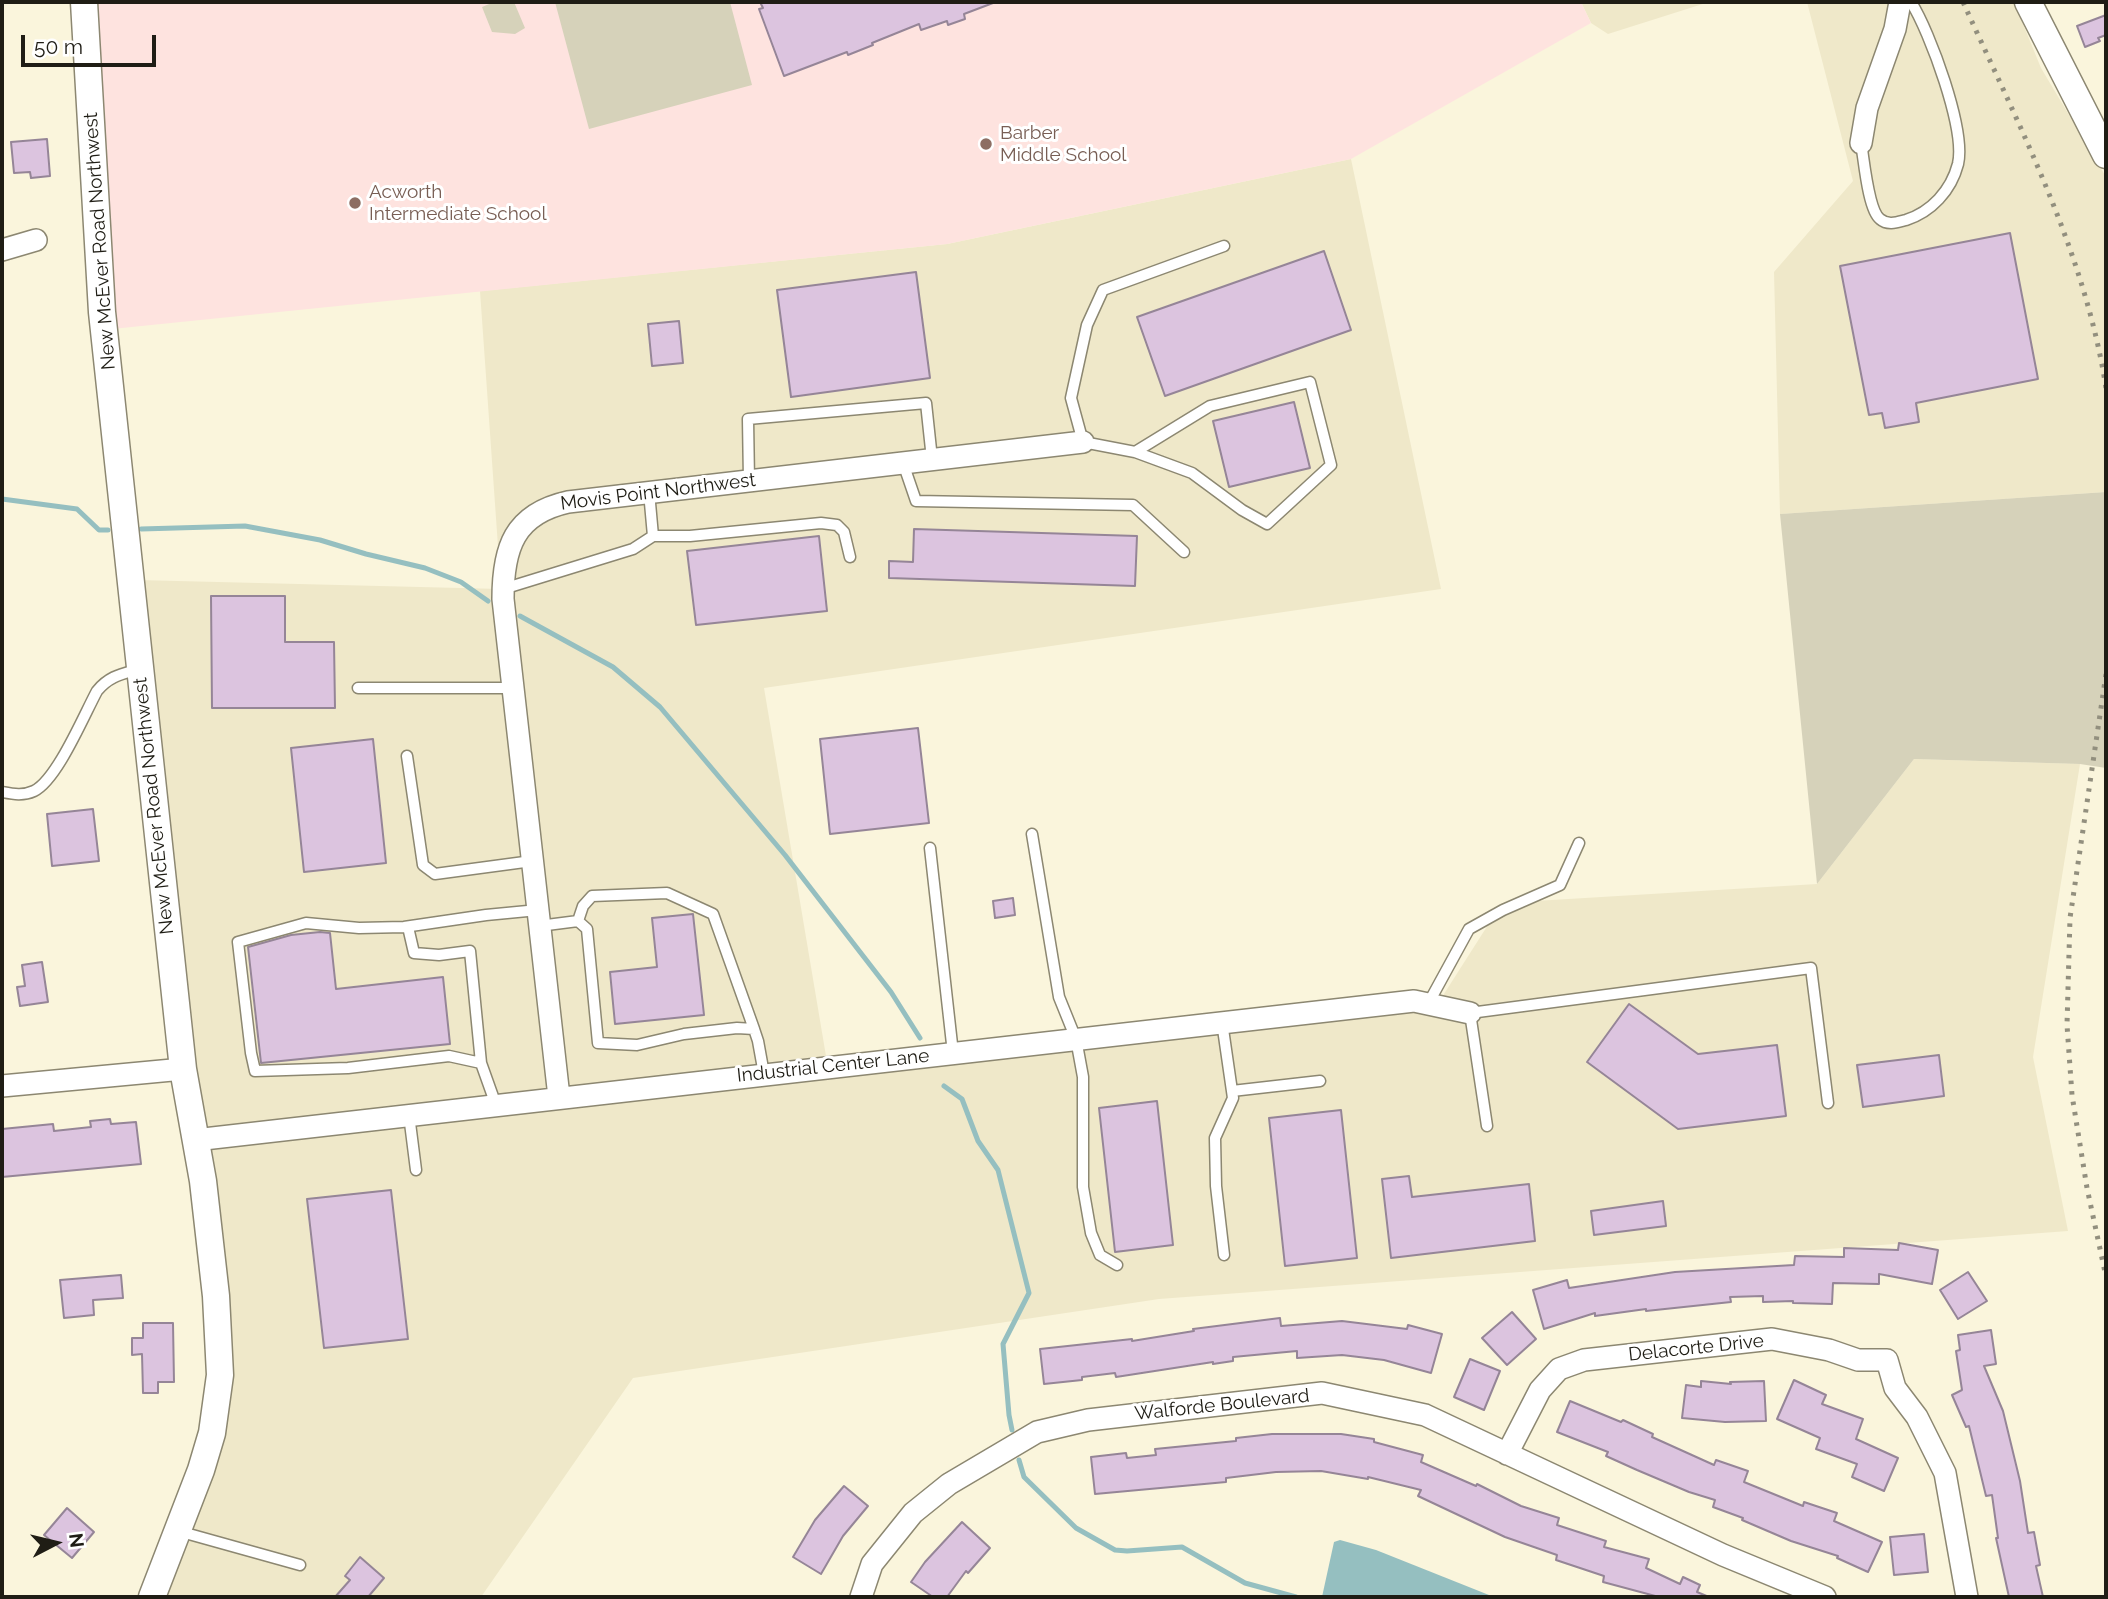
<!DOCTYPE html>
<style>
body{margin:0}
#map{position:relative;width:2108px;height:1599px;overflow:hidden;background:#faf5dc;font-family:Raleway,sans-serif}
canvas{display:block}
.frame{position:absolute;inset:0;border:4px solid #1f1d15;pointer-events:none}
.north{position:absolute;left:21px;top:1508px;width:70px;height:70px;-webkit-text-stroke:5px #fff;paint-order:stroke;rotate:83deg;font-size:19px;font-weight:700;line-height:28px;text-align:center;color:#1f1d15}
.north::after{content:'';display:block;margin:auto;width:24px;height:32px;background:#1f1d15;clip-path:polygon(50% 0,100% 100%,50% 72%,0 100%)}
.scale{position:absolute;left:21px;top:35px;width:135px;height:32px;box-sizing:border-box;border:4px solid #1f1d15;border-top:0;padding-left:9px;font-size:21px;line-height:24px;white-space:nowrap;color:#1f1d15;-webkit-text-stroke:5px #fff;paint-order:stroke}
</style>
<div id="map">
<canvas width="2108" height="1599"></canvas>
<div class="frame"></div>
<div class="north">N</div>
<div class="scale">50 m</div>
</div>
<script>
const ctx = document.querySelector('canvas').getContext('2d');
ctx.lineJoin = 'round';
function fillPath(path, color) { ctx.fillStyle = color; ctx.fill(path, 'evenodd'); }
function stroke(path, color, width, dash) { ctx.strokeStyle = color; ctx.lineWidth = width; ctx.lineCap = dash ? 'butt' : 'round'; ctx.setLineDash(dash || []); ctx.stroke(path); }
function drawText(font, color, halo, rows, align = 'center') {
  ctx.font = font + ' Raleway,sans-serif'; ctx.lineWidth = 6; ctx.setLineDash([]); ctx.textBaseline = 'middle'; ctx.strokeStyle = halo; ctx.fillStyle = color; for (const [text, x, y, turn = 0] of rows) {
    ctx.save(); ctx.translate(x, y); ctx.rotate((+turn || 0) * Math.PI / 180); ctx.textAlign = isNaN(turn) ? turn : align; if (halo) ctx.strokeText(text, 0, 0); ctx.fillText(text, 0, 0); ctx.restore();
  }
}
fillPath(new Path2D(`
 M1581,2H1709L1608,34L1591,23Z
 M1807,2H2014L2041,68L2106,177V492L1780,514L1774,272L1853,181Z
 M1351,159L1441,589L764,688L826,1056L1435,1008L1502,903L1817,884L1914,759L2080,764L2033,1057L2068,1231L1159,1299L633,1378L481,1597H157L178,1544L222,1324L137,580L501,589L480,291L947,244Z`), '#efe8c9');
fillPath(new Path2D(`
 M82,2H1581L1591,23L1351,159L947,244L112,329Z`), '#fee3df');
fillPath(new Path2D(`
 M494,2H514L525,28L515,34L492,32L482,7Z
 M555,2H730L752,85L589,129Z
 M2106,492V768L2080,764L1914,759L1817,884L1780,514Z`), '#d6d2ba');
fillPath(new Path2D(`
 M1340,1540L1376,1550L1494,1597H1322L1334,1542Z`), '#95bfc0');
stroke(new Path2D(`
 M2,499L77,509L99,530H108
 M141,529L245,526L320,540L366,554L425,568L461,582L488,601
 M520,616L613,667L660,707L785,855L891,992L920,1038
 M944,1086L962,1099L978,1141L998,1170L1029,1293L1003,1344L1009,1415L1012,1430
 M1019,1460L1024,1477L1076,1528L1115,1550L1127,1551L1182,1547L1245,1583L1296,1597`), '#95bfc0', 5);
const building = new Path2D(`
 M760,2H993V3L964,14L965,19L948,25L947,21L921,30L919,24L872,43L873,45L848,55L847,52L784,76L759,9L763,8Z
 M2106,15V35L2098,38L2100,41L2085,47L2077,26Z
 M47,139L50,176L31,178L30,172L14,173L11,142Z
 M2010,233L2038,379L1916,403L1919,422L1885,428L1882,413L1869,415L1840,266Z
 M1324,251L1351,330L1165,396L1137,317Z
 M916,272L930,378L791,397L777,290Z
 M679,321L683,363L652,366L648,324Z
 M1294,402L1310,468L1229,487L1213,421Z
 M914,529L1137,536L1135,586L889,578V561L913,562Z
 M819,536L827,611L696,625L687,551Z
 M211,596H285V642H334L335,708H212Z
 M918,728L929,823L830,834L820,739Z
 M373,739L386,863L304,872L291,748Z
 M93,809L99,861L52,866L47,814Z
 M1013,898L1015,915L995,918L993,901Z
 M693,914L704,1015L615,1024L610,972L657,967L652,918Z
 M320,932L330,933L336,989L443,977L450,1044L261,1063L248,947L291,935Z
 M42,962L48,1002L20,1006L17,987L25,986L22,965Z
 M1629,1004L1698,1054L1777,1045L1786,1116L1678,1129L1587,1062Z
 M1939,1055L1944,1096L1863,1107L1857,1065Z
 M1157,1101L1173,1245L1115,1252L1099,1108Z
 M1341,1110L1357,1258L1285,1266L1269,1118Z
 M110,1119L111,1124L136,1122L141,1164L2,1177V1129L53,1124L54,1131L91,1127L90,1121Z
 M1409,1176L1412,1197L1529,1184L1535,1241L1391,1258L1382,1179Z
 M391,1190L408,1339L324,1348L307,1199Z
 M1663,1201L1666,1226L1594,1235L1591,1211Z
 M1899,1243L1938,1250L1932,1284L1879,1274V1284L1833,1283L1832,1304L1793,1303V1301L1763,1302V1296L1730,1297L1731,1302L1646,1311V1309L1595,1316V1313L1544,1329L1533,1290L1567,1280L1569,1288L1675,1272L1794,1265L1795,1256L1844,1257V1248L1898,1250Z
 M1968,1272L1987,1301L1958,1319L1940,1290Z
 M121,1275L123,1298L93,1300L94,1315L64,1318L60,1280Z
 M1512,1312L1536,1339L1507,1365L1482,1338Z
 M1280,1318L1281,1326L1342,1321L1407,1329L1408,1325L1442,1334L1431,1373L1384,1360L1342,1355L1297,1358V1351L1233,1357V1361L1213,1364V1362L1116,1377L1115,1373L1082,1377V1380L1044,1384L1040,1349L1132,1339V1341L1194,1331L1193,1329Z
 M143,1323H173L174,1382H158V1393H143L142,1354L132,1355V1338H143Z
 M1991,1330L1996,1364L1984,1366L2003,1411L2020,1481L2028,1533L2034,1532L2040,1565L2036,1566L2043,1597H2009L1996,1538H1998L1992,1495L1986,1496L1969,1426L1966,1427L1952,1395L1962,1390L1956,1351L1960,1350L1958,1335Z
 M1470,1359L1500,1371L1484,1410L1454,1397Z
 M1794,1380L1826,1395L1822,1404L1863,1419L1856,1439L1898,1458L1884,1491L1852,1477L1857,1464L1816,1449L1820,1438L1777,1419Z
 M1701,1381L1731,1384L1730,1382L1764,1381L1766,1421L1725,1422L1682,1418L1686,1385L1701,1387Z
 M1570,1401L1621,1422L1623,1420L1653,1434L1652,1437L1714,1465L1716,1460L1748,1471L1744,1482L1803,1506L1804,1502L1837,1513L1834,1521L1882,1542L1868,1572L1837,1558L1838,1556L1791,1541L1742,1520L1743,1518L1713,1507L1715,1500L1689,1492L1637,1470L1606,1456L1608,1452L1557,1432Z
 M1272,1434H1341L1374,1439V1442L1423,1455L1421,1462L1476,1486L1477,1484L1521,1506L1559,1518L1557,1525L1606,1541L1604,1547L1649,1559L1646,1568L1680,1584L1683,1577L1700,1585L1697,1592L1709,1597H1659L1603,1582L1604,1576L1556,1560L1557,1555L1505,1537L1418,1496L1421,1490L1368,1477V1479L1321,1471L1276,1472L1226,1478V1482L1095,1494L1091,1457L1126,1453L1127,1458L1156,1455L1155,1449L1236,1441V1438Z
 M844,1486L868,1506L843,1536L821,1574L793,1557L815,1520Z
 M67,1508L94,1532L72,1558L44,1535Z
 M962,1522L990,1548L968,1573L966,1571L947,1597H933L911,1582L925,1562Z
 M1924,1534L1928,1572L1894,1575L1890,1537Z
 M360,1557L384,1578L368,1597H335L350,1580L345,1576Z`);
fillPath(building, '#dcc4df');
stroke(building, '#958597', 2);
const service = new Path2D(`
 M1861,143C1864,159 1868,210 1880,219C1888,226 1898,222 1906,220C1931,212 1951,191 1958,164C1966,130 1930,32 1911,2
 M1135,452L1210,406L1310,382L1331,465L1267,524L1242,510L1192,473L1135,452L1083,442L1071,398L1087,325L1103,290L1224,246
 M903,463L916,501L1133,505L1184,552
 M749,481L748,419L926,403L932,459
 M653,536H690L821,523L837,525L844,532L850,557
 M503,589L633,549L653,536L649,492
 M358,688H513
 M407,756L423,865L435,874L532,861
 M2,792C13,794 23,796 34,791C57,780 84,715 97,691C109,676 122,674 139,669
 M1032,834L1059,997L1076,1039L1083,1077V1187L1091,1233L1100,1255L1117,1265
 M930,848L953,1053
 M578,921L583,906L592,896L667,893L713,914L754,1029
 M539,926L578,921L587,929L598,1043L637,1045L684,1034L737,1028L754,1029L758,1041L764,1074
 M408,927L414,953L439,955L470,951L481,1063
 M1428,1004L1469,929L1503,910L1560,885L1579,843
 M1222,1022L1233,1098L1215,1138L1216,1186L1224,1255
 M1232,1091L1320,1081
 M496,1105L481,1063L449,1056L348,1068L255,1071L251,1053L238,942L306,923L359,928L404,927L486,915L538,910
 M409,1115L416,1170
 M1487,1126L1470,1013L1811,968L1828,1103
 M178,1531L300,1565`);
const minor = new Path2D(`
 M1861,143L1867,108L1895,29L1900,2
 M2,250L36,240
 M2,1086L183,1069
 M559,1097L503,599C503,548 514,514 568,502L1083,442
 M195,1140L1414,1001L1470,1013
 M1507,1454L1540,1390L1559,1369L1584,1360L1772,1339L1829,1350L1858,1360H1887L1895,1388L1917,1417L1945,1473L1967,1597
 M861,1597L872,1564L913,1513L949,1484L1037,1432L1088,1420L1322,1393L1425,1415L1723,1555L1825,1597`);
const tertiary = new Path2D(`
 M84,2L102,312L183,1069L203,1181L216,1296L220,1375L212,1433L201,1470L152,1597
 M2028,2L2106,155`);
stroke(service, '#8c8771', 13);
stroke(minor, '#8c8771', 24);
stroke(tertiary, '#8c8771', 29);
stroke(service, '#fff', 10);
stroke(minor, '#fff', 21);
stroke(tertiary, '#fff', 26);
stroke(new Path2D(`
 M1963,2C2019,126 2085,252 2106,388
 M2106,674L2070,918L2067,1025L2072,1095L2087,1188L2106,1277`), '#928f7e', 5, [3.5, 7]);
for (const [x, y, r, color] of [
 [986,144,7,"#8d6e63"],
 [355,203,7,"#8d6e63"]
]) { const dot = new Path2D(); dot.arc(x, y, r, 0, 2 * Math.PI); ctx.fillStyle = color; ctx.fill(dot); stroke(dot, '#fff', 2.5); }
drawText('19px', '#785e54', '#fff', [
 ["Barber",1000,133],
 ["Middle School",1000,155],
 ["Acworth",369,192],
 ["Intermediate School",369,214]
], 'left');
drawText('19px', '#1f1d15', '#fff', [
 ["New McEver Road Northwest",100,241,-94],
 ["Movis Point Northwest",658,492,-7],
 ["New McEver Road Northwest",154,806,-96],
 ["Industrial Center Lane",833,1066,-6],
 ["Delacorte Drive",1696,1348,-6],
 ["Walforde Boulevard",1222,1405,-6]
]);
</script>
